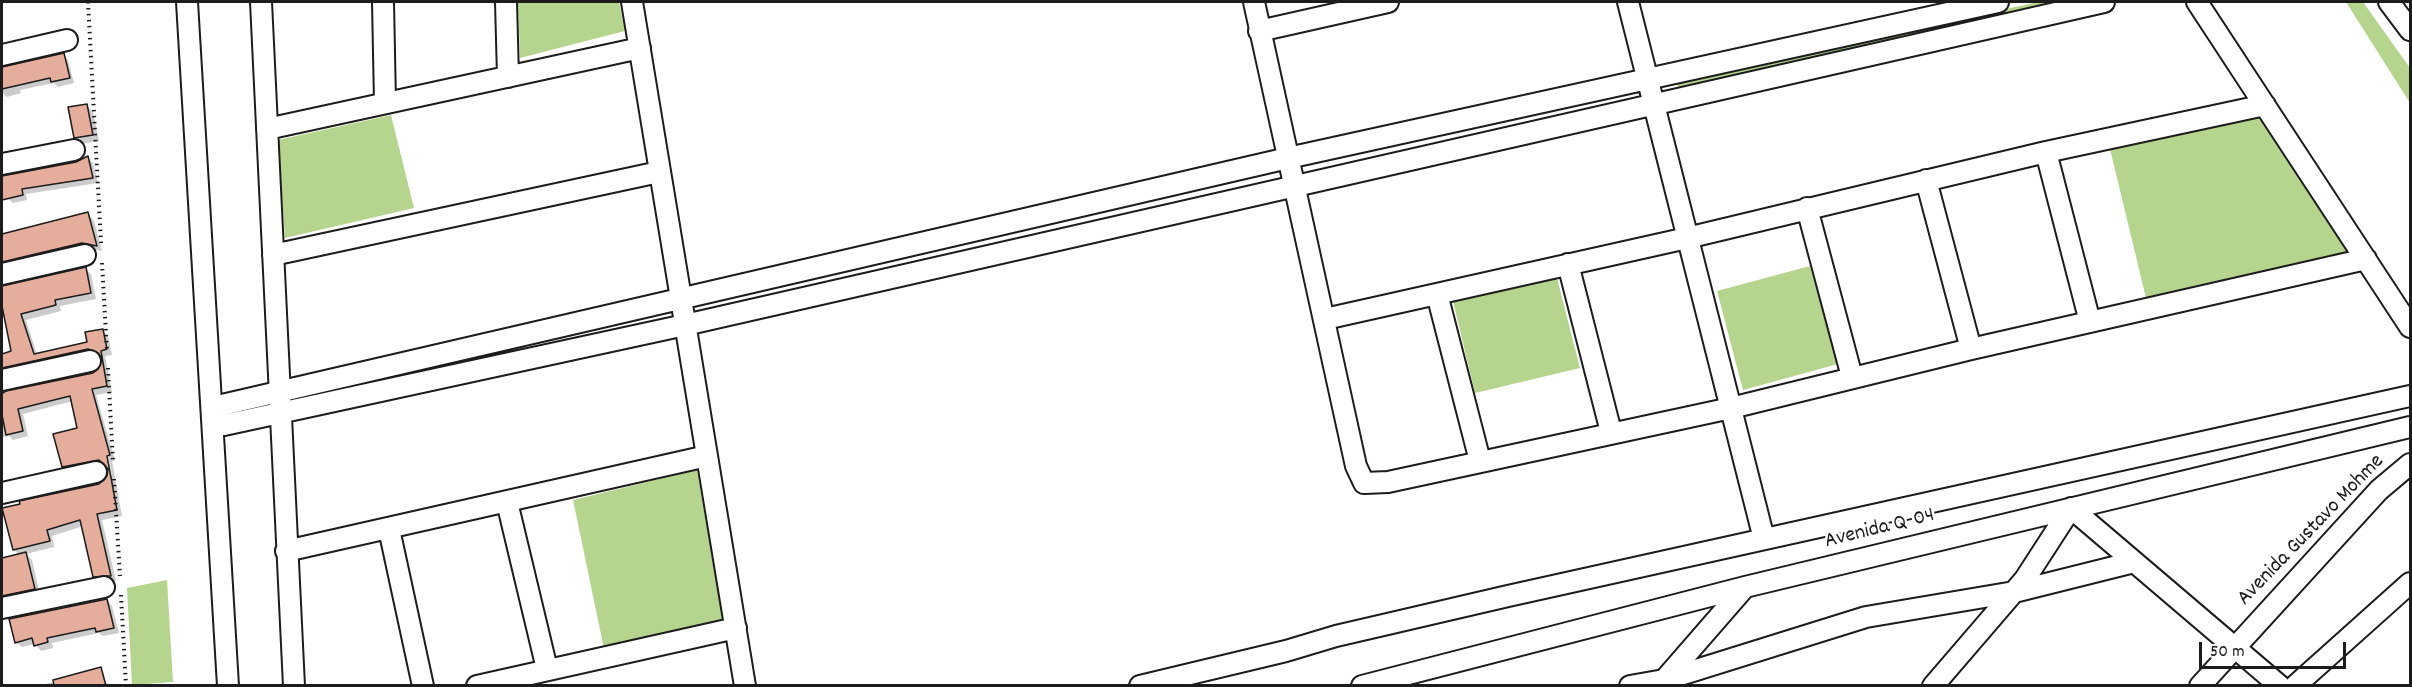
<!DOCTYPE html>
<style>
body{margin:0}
#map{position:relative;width:2412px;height:687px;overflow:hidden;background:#fff;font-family:Dekko,sans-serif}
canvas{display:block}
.frame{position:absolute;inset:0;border:3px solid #1c1c1c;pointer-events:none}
.scale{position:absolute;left:2199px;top:642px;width:147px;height:27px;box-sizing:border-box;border:3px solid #1c1c1c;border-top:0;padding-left:8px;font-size:18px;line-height:21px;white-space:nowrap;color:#1c1c1c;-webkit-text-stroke:4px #fff;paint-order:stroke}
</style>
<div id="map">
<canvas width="2412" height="687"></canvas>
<div class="frame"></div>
<div class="scale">50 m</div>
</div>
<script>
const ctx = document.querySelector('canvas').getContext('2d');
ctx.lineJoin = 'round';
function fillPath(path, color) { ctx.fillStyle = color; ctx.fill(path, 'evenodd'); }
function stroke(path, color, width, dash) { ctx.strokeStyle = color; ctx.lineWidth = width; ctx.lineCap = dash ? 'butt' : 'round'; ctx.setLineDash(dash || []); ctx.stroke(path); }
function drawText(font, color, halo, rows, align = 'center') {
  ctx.font = font + ' Dekko,sans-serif'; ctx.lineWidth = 5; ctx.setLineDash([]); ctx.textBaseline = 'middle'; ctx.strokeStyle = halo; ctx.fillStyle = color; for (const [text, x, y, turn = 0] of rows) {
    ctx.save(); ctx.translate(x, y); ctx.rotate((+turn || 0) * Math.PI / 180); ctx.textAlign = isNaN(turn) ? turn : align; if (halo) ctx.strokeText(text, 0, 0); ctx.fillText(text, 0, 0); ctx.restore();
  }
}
fillPath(new Path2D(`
 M518,2H619L625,31L520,58Z
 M2038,2H2081L1678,88L1677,84L1683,80Z
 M2346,2H2363L2410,68V103Z
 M391,115L414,208L285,238L278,140Z
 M2263,117L2349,253L2146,298L2110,149Z
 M1810,266L1838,364L1743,390L1717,291Z
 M1556,274L1580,368L1475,393L1453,301L1458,293Z
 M697,470L723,622L604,649L573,500Z
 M167,580L173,682L132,685L127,588Z`), '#b5d58e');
fillPath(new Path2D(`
 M63,55L68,60L74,83L58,87L54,83L20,90L21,93L7,97L2,92V68Z
 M86,105L93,112L99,141L82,144L75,138Z
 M88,158L93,163L98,183L26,194L27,200L13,203L7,198L3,177L77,163Z
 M88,214L94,221L102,251L90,249L2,272V237Z
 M85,269L91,274L96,299L60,306L61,311L26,320L37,355L89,343L102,331L108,336L112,355L105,356L112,392L96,395L115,460L112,461L122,516L102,520L116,581L100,582L94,576L83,526L52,536L54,547L26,554L32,560L40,595L11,601L4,595L2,583V559L19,555L14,550L106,481L109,472L112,476L107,448L106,465L69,472L63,467L79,429L73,401L23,414L28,436L13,440L9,436L2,437V393L93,374L100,370L103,359L95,354L2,376V355L13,352L2,299V287Z
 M107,600L112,606L119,633L103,636L99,633L52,643L53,648L41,651L35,644L22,647L16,642Z
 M101,669L108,686H38Z`), '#0003');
const building = new Path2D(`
 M64,53L70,78L51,82L50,78L2,89V67Z
 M87,104L93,135L74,138L68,107Z
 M88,156L93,178L22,189L23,195L2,200V176L76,162Z
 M88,212L97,246L82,243L2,262V234Z
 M86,267L91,293L55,300L56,305L21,314L34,354L87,342L85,332L103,329L107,349L101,351L107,386L92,389L110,455L107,456L117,510L97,514L111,576H109L93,577L80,520L47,530L50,541L13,550L2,508L20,504L19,501L99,484L107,476L108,469L99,460L62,467L53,434L77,428L70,396L18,409L23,431L6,435L2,415V394L6,391L93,373L98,369L102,359L98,353L88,349L2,368V354L11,351L2,306V286Z
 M26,552L35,589L2,596V558Z
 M107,599L114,628L96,632L95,628L47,638L48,642L34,646L32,638L15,643L9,619Z
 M101,667L106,686H54L53,680Z`);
fillPath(building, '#e5ad9c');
stroke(building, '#1c1c1c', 1.5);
const minor = new Path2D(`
 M187,2L228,686
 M261,2L294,686
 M383,2L385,103
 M506,2L508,77
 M632,2L745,686
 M1254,2L1356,466L1364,483L1388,482L1731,408L1971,349L2366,259
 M1628,2L1764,539
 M2197,2L2410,327
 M2389,2L2410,30
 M1259,31L1388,2
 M2,55L67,40
 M267,129L640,48
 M2046,152L2090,322
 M2,164L74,150
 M1926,180L1971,349
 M1807,208L1852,377
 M273,255L659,172
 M1568,264L1611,432
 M2,274L85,255
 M1437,294L1480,461
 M1325,319L1687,238L2046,152L2265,105
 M2,380L90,361
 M222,405L1288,158L1998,2
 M224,425L685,325L2104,2
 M2,493L96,472
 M507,502L547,669
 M389,529L423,686
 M286,551L707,456
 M2,608L104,587
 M1665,679L1745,587
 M477,686L736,628
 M1140,686L1286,651L1336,636L1508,596L2410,396
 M1362,686L1745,587L2410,427
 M1630,686L1664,680L1866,617L2014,592L2134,562
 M1933,686L2025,579L2071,508L2280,686
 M2200,686L2379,490L2410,464
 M2295,686L2410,583`);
stroke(minor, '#1c1c1c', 24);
stroke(new Path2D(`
 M88,2L101,243
 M102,263L107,351
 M108,368L113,462
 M114,479L120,576
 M121,595L126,686`), '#1c1c1c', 4, [1.5, 4.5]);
stroke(minor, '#fff', 20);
drawText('22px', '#1c1c1c', '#fff', [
 ["Avenida Q-04",1880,530,-14],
 ["Avenida Gustavo Mohme",2312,531,-46]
]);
</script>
